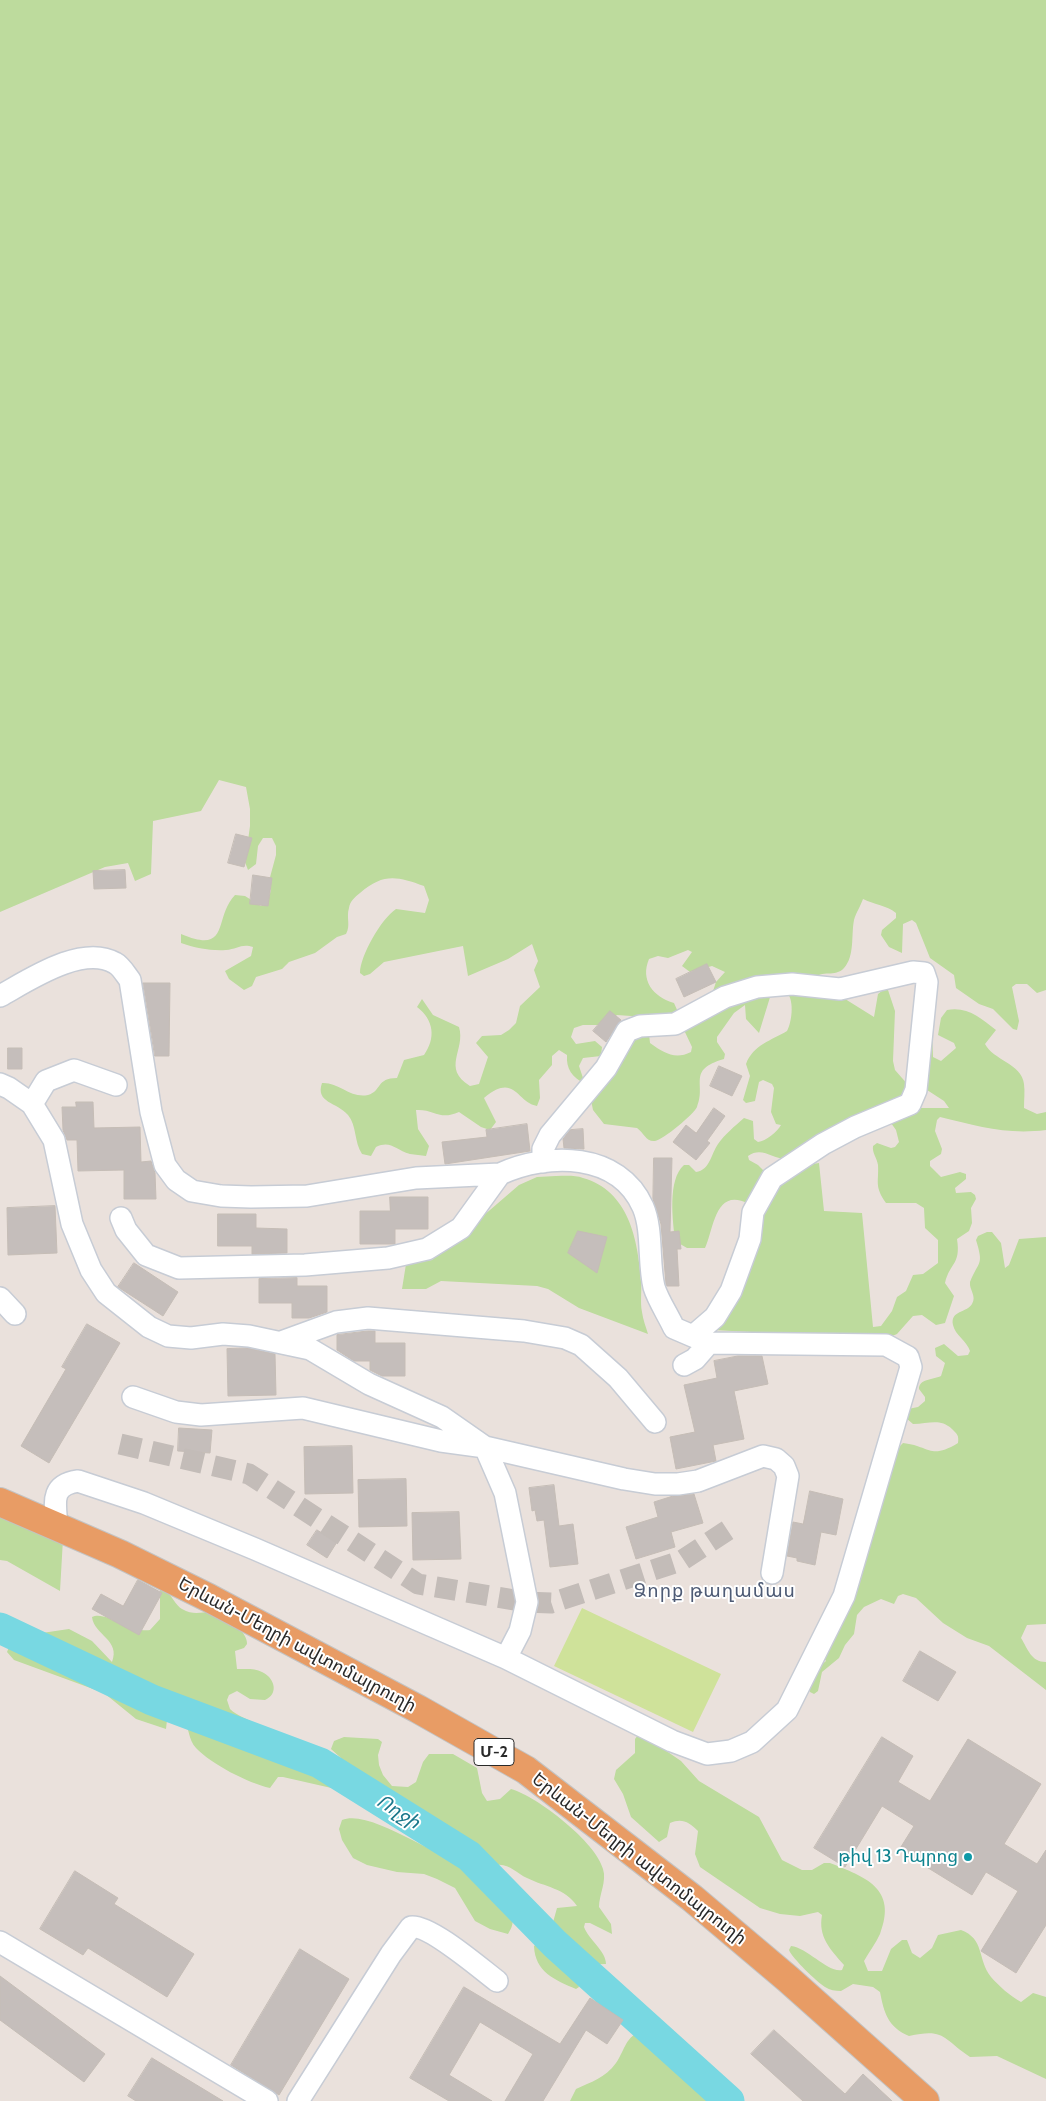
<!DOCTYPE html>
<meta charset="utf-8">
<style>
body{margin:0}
canvas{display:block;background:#eae1dc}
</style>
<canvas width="1046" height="2101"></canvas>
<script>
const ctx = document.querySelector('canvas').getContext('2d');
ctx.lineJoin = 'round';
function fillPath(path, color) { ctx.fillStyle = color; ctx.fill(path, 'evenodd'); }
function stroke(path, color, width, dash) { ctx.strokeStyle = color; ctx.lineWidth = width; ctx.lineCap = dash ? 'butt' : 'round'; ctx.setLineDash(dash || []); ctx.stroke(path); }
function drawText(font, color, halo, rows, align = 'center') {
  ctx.font = font + ' Cabin,"Noto Sans Armenian",sans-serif'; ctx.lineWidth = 4; ctx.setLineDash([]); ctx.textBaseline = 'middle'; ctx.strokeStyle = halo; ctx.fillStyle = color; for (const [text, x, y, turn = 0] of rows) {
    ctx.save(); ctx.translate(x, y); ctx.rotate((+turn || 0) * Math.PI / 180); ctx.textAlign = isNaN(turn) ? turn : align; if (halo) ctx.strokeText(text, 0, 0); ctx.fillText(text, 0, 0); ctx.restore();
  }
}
fillPath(new Path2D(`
 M0,0H1046V990L1037,993L1027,984H1016L1012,987L1019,1021L1017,1030L1013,1029L993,1009L979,1004L956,988L954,975L930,958L916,923L912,920L903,924L902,953L889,947L881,935L882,930L896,918V913C886,905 875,905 863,899C861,905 856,913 854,920C851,935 855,956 844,968C835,978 822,969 813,979L874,1017L878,994L887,987L895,1011L893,1061L895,1070L909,1086L913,1108H949L944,1101L924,1088L932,1027L933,1057L941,1061L956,1048L954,1043L938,1035L941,1018L947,1010C967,1006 981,1018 996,1030L985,1044C993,1060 1022,1064 1024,1084C1025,1091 1024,1100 1024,1108L1037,1114L1046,1112V1130C1006,1135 978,1126 940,1117L937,1120L935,1131L942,1149L941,1154L930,1161V1166L941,1177L960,1172L966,1174V1179L955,1188L956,1193L971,1192L975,1195L976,1199L971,1208L972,1223L969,1231L957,1239C961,1265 950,1262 945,1283L954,1296L945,1323L936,1325L922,1315L913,1316L897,1334L885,1339L713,1330L749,1204C715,1186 714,1229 705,1248H687L675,1241C673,1221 667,1180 684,1165H689L696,1172C710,1170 711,1154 718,1144C724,1135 735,1126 744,1118L753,1121L754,1139L758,1142C766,1141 777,1132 781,1125L776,1124L771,1112L774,1088L772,1084L763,1080L759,1082L755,1101L746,1103L743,1100L750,1076L746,1064C753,1045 772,1040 787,1031C792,1022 794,1002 788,994H771L759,1033L746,1019L745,1005L734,1013L717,1037V1042L725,1054L724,1059C686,1070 707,1084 697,1107C694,1114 663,1140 655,1141C646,1142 644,1133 637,1128L604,1124L593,1110L591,1100L624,1038L649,1034L650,1043C664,1053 675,1060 691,1052L692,1047L684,1030L717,993L713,991L716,982L725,972L712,966L690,972L682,966L692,952L688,950L668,958L658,956L649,959C640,980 653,997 674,1003L678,1012L673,1019L617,1015L602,1025H583L574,1028L571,1037L576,1044L595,1041L602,1047L601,1056L583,1058L579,1066L585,1084C572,1077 566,1069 567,1055L559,1050L552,1056V1065L539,1080L540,1098L537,1106C516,1102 515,1072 484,1098L496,1122L490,1130L481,1127L459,1112C439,1121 435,1109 416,1110L418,1129L429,1146L426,1156C421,1155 415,1155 410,1154C395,1150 391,1140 376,1147L371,1156L362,1154C354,1142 357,1126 348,1115C337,1102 315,1103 322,1083C339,1082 351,1099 368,1095C382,1091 376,1078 397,1078L404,1060L424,1055C436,1038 434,1020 417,1007L422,999L433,1015L459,1027C466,1050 441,1068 470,1086L479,1084L488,1057L476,1043L482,1036L501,1035L509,1030L516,1023L520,1006L540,987L534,970L538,961L532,944L508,959L468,976L463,946L384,962L370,974L364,976L360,973C360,956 381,919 396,909L425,913L429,900L424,886C397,876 383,873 360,893C355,897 350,901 349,908C346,918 351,925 346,934L337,937L315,953L289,962L282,969L256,977L252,986L244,990L229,979L225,971L251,956L253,947C242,943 237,949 226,950C211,951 195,948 181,943V934C231,955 213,918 235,895L245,896L261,906L268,900L271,890L269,881L276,855V846L272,838H263L258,846L256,864L248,870L245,862L250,826V809L246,787L219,780L201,811L153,821L151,874L135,881L128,863L105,867L0,912ZM891,1123L896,1130L899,1142L895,1147L891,1148L877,1143L873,1146C872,1153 877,1158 878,1165C879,1182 874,1186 886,1203H916L924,1208L925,1228L938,1240V1263L923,1274L913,1275L906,1291L897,1297L892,1311L881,1326L873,1327L862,1213L824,1211L819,1163L765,1172L758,1165L749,1160L748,1156C762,1146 772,1159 787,1159Z
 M556,1176C565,1176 575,1175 583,1178C629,1191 638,1240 641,1281C642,1291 640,1302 642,1312C643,1320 646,1327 648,1334L579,1308L548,1289L537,1286L441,1281L426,1289H402L406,1264L432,1260L519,1185L537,1177Z
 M987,1232H992L1001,1243L1005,1268L1009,1265L1019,1239L1046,1237V1624L1027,1625L1021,1638C1028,1649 1031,1662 1046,1662V1690L989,1646L967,1638L943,1623L916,1598L903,1594L898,1596L894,1604L881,1599L864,1607L857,1615L854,1634L845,1645L839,1658L822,1672L818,1691L814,1694L810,1692L808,1687L814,1671L826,1661L819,1650L900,1446L903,1443C930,1446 930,1460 958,1443C959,1435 957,1434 952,1429C940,1418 929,1424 913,1424L906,1418L908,1409L918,1407L925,1401V1397L919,1389C919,1379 932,1380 941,1376L945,1363L936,1356L935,1348L944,1344L958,1356L968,1355L970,1351C967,1341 955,1335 953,1325C950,1310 967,1313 972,1304C977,1296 969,1290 970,1282C979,1260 984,1266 976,1240L978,1236Z
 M0,1513L63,1539L60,1591L7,1561L0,1560Z
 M164,1589C171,1594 176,1606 182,1609C198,1618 206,1608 219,1614C229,1618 248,1633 247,1644L244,1648L235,1651L237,1669C246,1669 255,1668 262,1672C275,1678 279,1694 265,1700L250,1699L237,1691L229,1695L227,1700L230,1709C237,1716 248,1719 256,1724C279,1739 310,1777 340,1763L341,1758L331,1749L334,1741L344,1737L378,1739L382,1742L378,1755L379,1765L383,1775L392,1786L408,1787L416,1782L423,1762L429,1754H453L477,1768L482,1793L487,1801L500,1799L511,1789C537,1796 597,1843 603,1869C607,1881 599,1895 599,1907L611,1924L612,1934L590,1923H585L584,1927C589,1940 606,1951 606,1964L577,1965L574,1969L579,1987L576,1989C555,1980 535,1972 534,1946L550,1933L557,1908L577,1906C565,1888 545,1887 527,1878C516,1873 509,1863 496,1865C484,1892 527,1908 508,1934L490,1929L475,1921L455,1888L437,1879L424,1874L397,1872L367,1865L353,1858L342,1840L339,1829L342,1820C379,1806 466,1887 486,1855L464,1850L408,1819L355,1799L349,1792L283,1777H278L270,1788C248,1783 211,1764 196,1748C188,1740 189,1726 183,1716C176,1704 141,1680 126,1680L124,1684L132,1697L163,1716L167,1720L166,1729L136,1719L104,1693L14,1660L7,1652L11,1642L35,1634L69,1629L92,1641L112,1662C121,1640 94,1635 92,1617C105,1610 131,1633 150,1630L160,1619V1590Z
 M638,1735H643L681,1761L699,1781L759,1817L782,1860L802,1870H812L824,1863H830C865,1877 898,1888 880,1934C876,1943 869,1952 864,1961L868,1971H882L891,1949L902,1940H907L912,1953L920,1958L932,1948L938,1935L961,1930C985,1939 977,1959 991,1977C999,1986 1010,1996 1021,2002L1033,1993L1046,1997V2079L997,2056L970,2057C942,2038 945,2028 909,2036C888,2027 884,2013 880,1992L873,1987L853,1984L841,1991C835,1991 830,1990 825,1987C817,1982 792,1958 789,1950L791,1946C808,1948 828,1973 842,1970L844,1965C830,1949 818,1937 822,1915L818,1912L800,1916L780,1914L760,1908L700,1867L695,1854L698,1831C689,1822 682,1818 670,1823L667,1837L659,1842L631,1817L623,1794L614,1779L616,1770L635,1753V1739Z
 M639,2032L651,2040L672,2063L681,2077L694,2086L707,2101H570L576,2089C591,2082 605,2078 616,2063C624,2052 625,2038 639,2032Z`), '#bddb9d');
fillPath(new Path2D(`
 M582,1608L721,1674L693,1732L554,1666Z`), '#cfe29a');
stroke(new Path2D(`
 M0,1628L152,1700L320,1763L469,1856L555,1944L729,2101`), '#78d8e2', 31);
const building = new Path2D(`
 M236,834L252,838L244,867L228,863Z
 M125,870L126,888L94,889L93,871Z
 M253,875L272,878L268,906L250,904Z
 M707,964L716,982L684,997L676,979Z
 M143,983H170L169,1056H155Z
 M610,1011L621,1020L606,1042L593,1031Z
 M8,1048H22V1069H8Z
 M719,1066L742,1076L732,1096L710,1086Z
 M76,1102H93L94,1128L140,1127L141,1162L151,1161L155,1173L156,1199H124V1170L78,1171L77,1140H67L63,1130L62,1107H76Z
 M714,1108L725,1116L707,1141L710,1143L696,1160L673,1142L686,1125L696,1133Z
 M527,1124L530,1151L445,1164L442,1142L487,1137L486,1130Z
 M583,1129L584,1149L564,1148L563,1139L570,1130Z
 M654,1158H672L670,1232L679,1231L681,1249H677L679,1286H667L666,1284L661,1224L653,1199Z
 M390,1197H428V1229H395V1244H360V1211H390Z
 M55,1206L57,1253L8,1255L7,1208Z
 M218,1214H256V1228L287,1229V1253L252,1254V1246H218Z
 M578,1231L607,1237L597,1273L568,1253Z
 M134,1263L178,1292L163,1316L118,1287Z
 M297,1278V1286H327V1312L309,1318H292V1303H259V1279Z
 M87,1324L120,1343L49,1463L21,1446L66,1369L62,1367Z
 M368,1331H375V1343H405V1376H382L370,1370V1361H354L337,1350V1335Z
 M247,1348L275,1354L276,1395L228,1396L227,1349Z
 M738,1356H762L768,1384L734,1391L744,1439L713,1445L716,1461L676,1469L670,1437L695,1432L684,1385L717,1378L714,1361Z
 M179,1428L212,1430L210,1453L178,1451Z
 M352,1446L353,1493L305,1494L304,1447Z
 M406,1479L407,1526L359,1527L358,1480Z
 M554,1485L559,1526L573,1524L578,1564L550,1567L544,1520L537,1521L535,1510L532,1511L529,1488Z
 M810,1491L843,1499L836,1535L821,1532L815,1565L797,1561V1558L787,1556L793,1522L803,1524Z
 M694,1494L703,1523L671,1532L675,1547L636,1559L626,1527L658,1517L654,1502L673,1496Z
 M459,1512L461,1559L413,1560L412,1513Z
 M317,1530L337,1542L327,1558L307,1545Z
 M138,1580L162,1593L139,1635L92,1609L101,1594L123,1606Z
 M920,1651L956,1672L938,1701L903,1681Z
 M882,1737L913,1756L898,1782L930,1801L968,1739L1041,1784L1004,1844L1037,1864L1046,1850V1925L1016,1973L981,1951L1018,1891L986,1872L972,1895L899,1850L914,1826L882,1806L845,1867L814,1848Z
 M75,1871L118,1898L114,1904L194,1954L167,1997L88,1948L83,1955L40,1929Z
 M300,1949L349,1979L279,2095L231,2065Z
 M0,1976L105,2054L84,2082L0,2020Z
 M464,1987L560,2044L590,1998L623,2020L607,2044L586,2030L543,2101H505L533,2054L480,2022L449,2075L492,2101H449L410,2078Z
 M774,2030L845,2094L863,2074L892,2101H803L751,2054Z
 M152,2058L223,2101H136L128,2096Z`);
fillPath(building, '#c5bebb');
stroke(building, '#c5bdb6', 1);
stroke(new Path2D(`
 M120,1444L249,1474L418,1584L527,1602L551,1603L681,1561L728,1530`), '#c3bcb8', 21, [21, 11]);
const minor = new Path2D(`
 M0,996C29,980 82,944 115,963C121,966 126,975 130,980L151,1112L165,1165L176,1180L192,1191L221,1196L251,1197L307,1196L416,1178L500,1174C548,1152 619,1152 643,1207C653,1230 648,1263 654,1287C658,1300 668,1315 674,1328L709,1343L886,1345L908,1357L911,1367L844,1596L787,1710L752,1742L731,1751L707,1754L672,1741L506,1658L255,1549L144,1503L78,1481C50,1485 55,1503 57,1525
 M0,1084L9,1088L32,1104L54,1140L72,1224L91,1270L106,1293L149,1327L168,1336L191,1338L223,1334L249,1336L310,1349L369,1384L442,1417L485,1447L505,1493L527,1602L520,1631L506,1658
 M32,1104L46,1081L74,1070L116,1085
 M543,1162V1149L550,1135L606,1068L627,1031L640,1026L675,1024L725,997L757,987L792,984L840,989L913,972L924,973L927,982L916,1090L910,1104L855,1127L823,1144L772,1178L753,1212L750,1239L731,1291L715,1317L693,1336
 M121,1218L126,1230L146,1255L179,1268L305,1265L388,1258L427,1249L461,1228L500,1174
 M0,1298L15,1314
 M281,1342L336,1322L368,1318L524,1331L565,1338L581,1345L618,1378L655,1422
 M684,1365L695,1359L709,1343
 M133,1397L176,1412L201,1415L303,1408L441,1441L485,1447L624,1479L655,1484H678L698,1481L763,1456L776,1459L784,1466L788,1476L772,1573
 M0,1942L267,2101
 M298,2101L391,1954L411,1927C429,1924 481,1969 497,1981`);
const trunk = new Path2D(`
 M0,1502L120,1554L209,1598L418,1709L526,1770L692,1898L788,1979L925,2101`);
stroke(minor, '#c7ccd5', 24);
stroke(trunk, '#c3c3c3', 30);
stroke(minor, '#fff', 21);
stroke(trunk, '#e89c65', 28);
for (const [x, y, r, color] of [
 [968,1857,5,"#0f9aa8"]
]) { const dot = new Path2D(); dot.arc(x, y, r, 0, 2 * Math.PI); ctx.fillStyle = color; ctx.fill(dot); stroke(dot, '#fff', 2); }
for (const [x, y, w] of [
 [494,1752,40]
]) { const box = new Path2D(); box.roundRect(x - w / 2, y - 13.5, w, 27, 4); ctx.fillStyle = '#fff'; ctx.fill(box); stroke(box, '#292929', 1); }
drawText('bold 16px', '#292929', null, [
 ["Մ-2",494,1752]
]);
drawText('18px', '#292929', '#fff', [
 ["Երևան-Մեղրի ավտոմայրուղի",297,1645,28],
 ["Երևան-Մեղրի ավտոմայրուղի",639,1859,38]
]);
drawText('18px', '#0d838f', '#fff', [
 ["թիվ 13 Դպրոց",958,1857]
], 'right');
ctx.letterSpacing = '1px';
drawText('19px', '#4e5b75', '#fff', [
 ["Ձորք թաղամաս",715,1591]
]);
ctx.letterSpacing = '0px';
drawText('italic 19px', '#1a778b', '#fff', [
 ["Ողջի",398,1812,32]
]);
</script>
